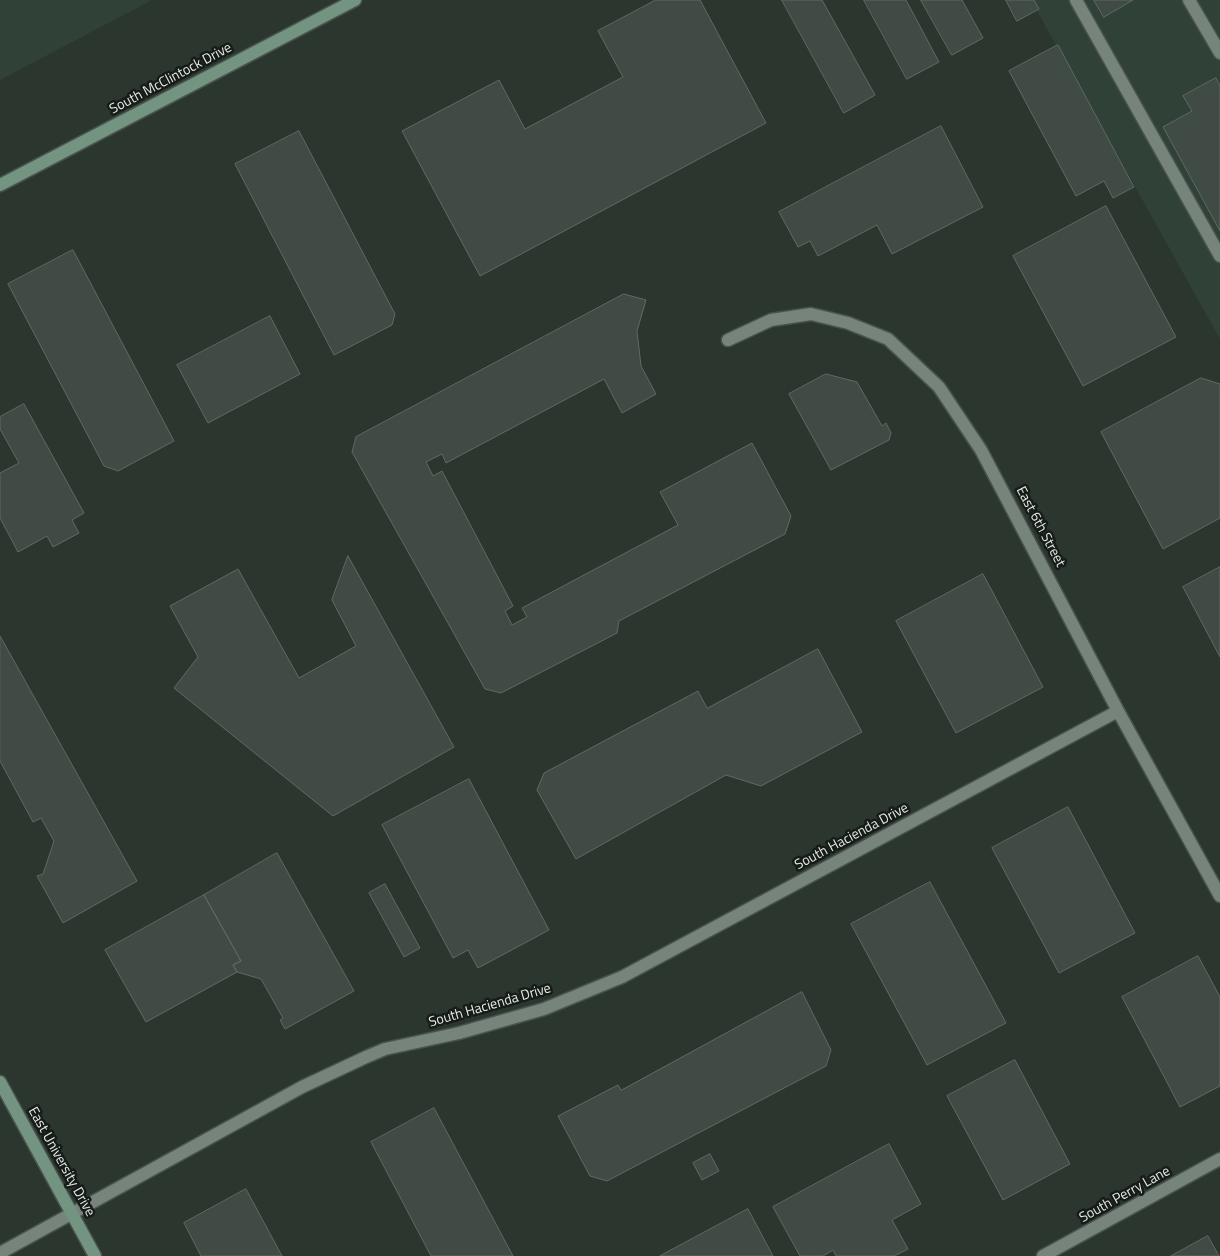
<!DOCTYPE html>
<style>
body{margin:0}
canvas{display:block;background:#2b362f}
</style>
<canvas width="1220" height="1256"></canvas>
<script>
const ctx = document.querySelector('canvas').getContext('2d');
ctx.lineJoin = 'round';
function fillPath(path, color) { ctx.fillStyle = color; ctx.fill(path, 'evenodd'); }
function stroke(path, color, width, dash) { ctx.strokeStyle = color; ctx.lineWidth = width; ctx.lineCap = dash ? 'butt' : 'round'; ctx.setLineDash(dash || []); ctx.stroke(path); }
function drawText(font, color, halo, rows, align = 'center') {
  ctx.font = font + ' "Titillium Web",sans-serif'; ctx.lineWidth = 5; ctx.setLineDash([]); ctx.textBaseline = 'middle'; ctx.strokeStyle = halo; ctx.fillStyle = color; for (const [text, x, y, turn = 0] of rows) {
    ctx.save(); ctx.translate(x, y); ctx.rotate((+turn || 0) * Math.PI / 180); ctx.textAlign = isNaN(turn) ? turn : align; if (halo) ctx.strokeText(text, 0, 0); ctx.fillText(text, 0, 0); ctx.restore();
  }
}
fillPath(new Path2D(`
 M0,0H152L0,80Z
 M1031,0H1220V339Z`), '#304137');
const building = new Path2D(`
 M656,0H700L766,123L480,276L402,131L499,80L525,129L623,77L598,31Z
 M782,0H822L875,95L844,113Z
 M864,0H906L939,62L907,79Z
 M921,0H962L983,38L952,55Z
 M1006,0H1034L1039,9L1017,21Z
 M1094,0H1133L1104,17Z
 M1058,45L1134,187L1113,198L1104,181L1076,196L1009,71Z
 M1216,78L1220,86V231L1163,127L1192,111L1183,96Z
 M941,126L983,207L892,254L877,225L818,256L810,241L798,247L779,212Z
 M299,131L395,314L392,325L334,355L235,164Z
 M1106,206L1176,337L1083,386L1013,256Z
 M73,250L174,441L118,471L104,466L8,284Z
 M624,294L646,300L637,331L641,366L656,394L622,413L604,379L446,463L442,454L426,462L433,476L442,471L513,606L505,611L512,625L527,617L522,608L678,525L660,492L752,443L791,516L785,534L619,621L617,633L501,693L485,689L352,452L356,437Z
 M270,316L300,374L208,423L177,365Z
 M826,374L857,382L882,426L886,423L891,433L889,440L831,470L789,394Z
 M1201,378L1220,384V518L1163,549L1101,432Z
 M24,404L84,513L72,520L79,533L53,547L47,536L18,552L0,518V473L19,463L0,429V417Z
 M348,556L454,747L333,816L174,688L198,657L170,606L238,569L299,678L356,646L332,600Z
 M1220,567V657L1183,587Z
 M983,574L1043,687L956,733L896,621Z
 M0,636L137,881L63,923L37,876L43,874L54,841L41,818L33,822L0,761Z
 M818,649L862,732L761,786L726,775L576,859L537,790L544,773L698,691L707,708Z
 M469,779L549,930L478,968L468,950L453,958L382,825Z
 M1068,807L1135,933L1059,973L992,848Z
 M277,853L354,991L285,1029L280,1020L283,1018L261,979L237,972L233,965L241,961L204,895Z
 M930,882L1006,1023L927,1065L851,924Z
 M385,884L420,948L404,957L369,893Z
 M204,895L241,961L233,965L237,972L146,1022L105,950Z
 M1198,956L1220,997V1086L1180,1107L1122,997Z
 M802,992L831,1050L826,1066L607,1181L590,1176L558,1116L618,1085L621,1090Z
 M1015,1060L1070,1164L1003,1200L947,1096Z
 M434,1108L513,1256H431L371,1142Z
 M889,1144L921,1204L892,1220L908,1249L894,1256H836L833,1250L823,1256H800L773,1207Z
 M710,1154L719,1171L702,1180L693,1163Z
 M246,1189L282,1256H201L184,1223Z
 M748,1209L773,1256H660Z
 M1208,1236L1219,1256H1171Z`);
fillPath(building, '#3f4b44');
stroke(building, '#5e6a62', 1);
const service = new Path2D(`
 M1076,0L1220,256
 M1189,0L1220,53`);
const minor = new Path2D(`
 M728,340L771,320L811,314L848,323L888,339L939,387L981,450L1118,711L1220,896
 M0,1253L302,1087L366,1057L385,1049L459,1033L544,1009L622,977L1118,711
 M1043,1256L1220,1159`);
const secondary = new Path2D(`
 M0,185L355,0
 M0,1082L95,1256`);
stroke(service, '#49534d', 15);
stroke(minor, '#49534d', 15);
stroke(secondary, '#49534d', 15);
stroke(service, '#77847c', 12);
stroke(minor, '#77847c', 12);
stroke(secondary, '#739481', 12);
drawText('14px', '#e4ebe7', '#171c19', [
 ["South McClintock Drive",171,79,-28],
 ["East 6th Street",1040,527,62],
 ["South Hacienda Drive",852,837,-28],
 ["South Hacienda Drive",490,1006,-16],
 ["East University Drive",61,1162,61],
 ["South Perry Lane",1125,1195,-29]
]);
</script>
